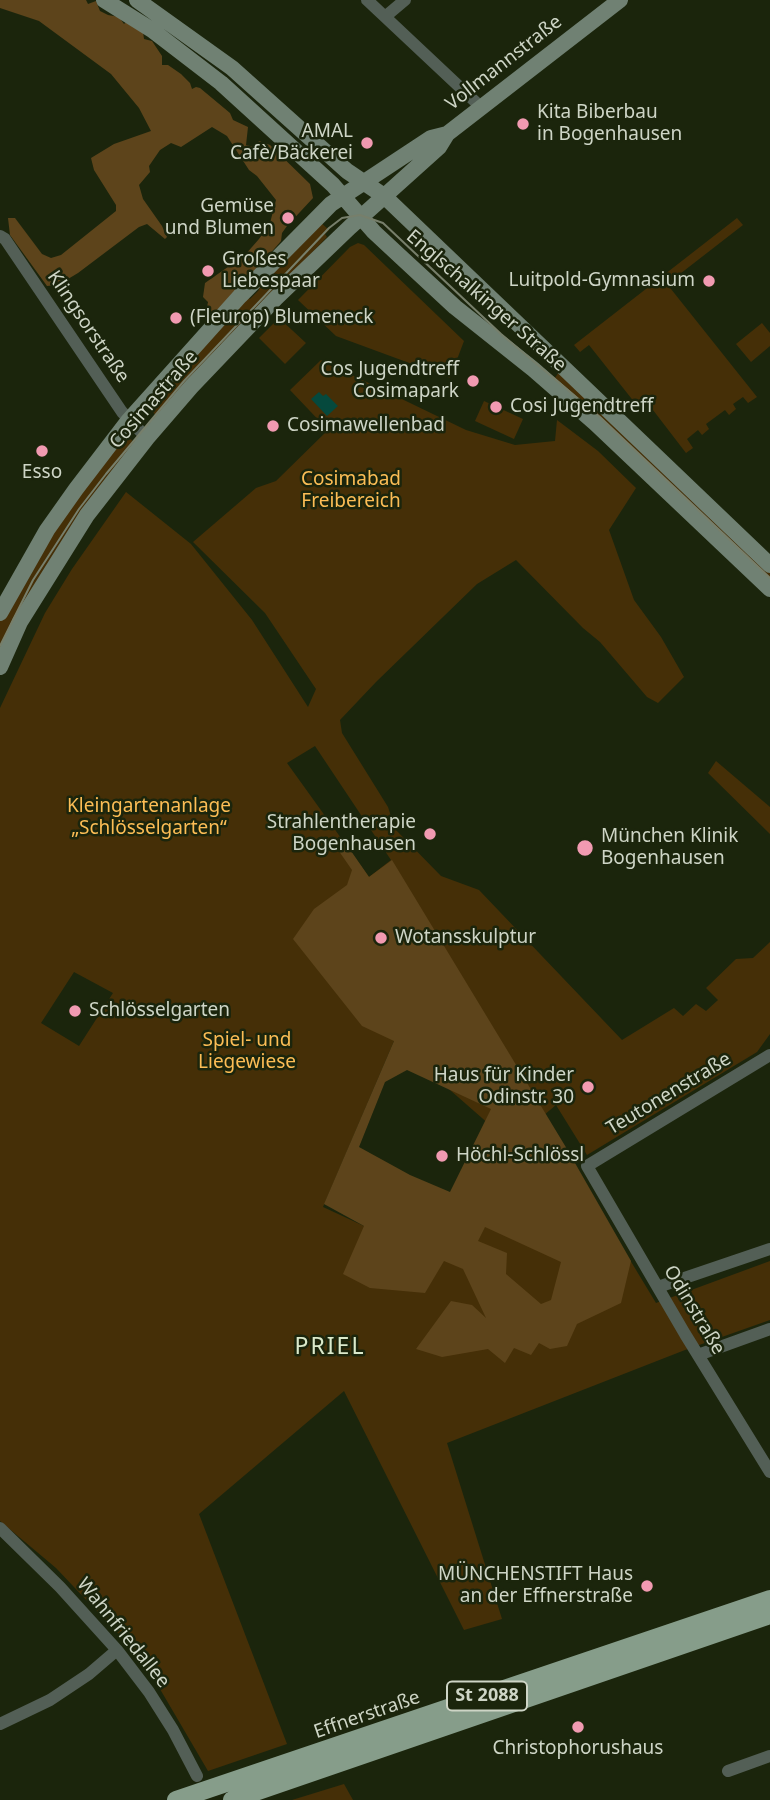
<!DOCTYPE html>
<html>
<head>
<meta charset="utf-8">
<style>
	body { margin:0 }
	canvas { display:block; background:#1b250c }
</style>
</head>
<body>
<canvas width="770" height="1800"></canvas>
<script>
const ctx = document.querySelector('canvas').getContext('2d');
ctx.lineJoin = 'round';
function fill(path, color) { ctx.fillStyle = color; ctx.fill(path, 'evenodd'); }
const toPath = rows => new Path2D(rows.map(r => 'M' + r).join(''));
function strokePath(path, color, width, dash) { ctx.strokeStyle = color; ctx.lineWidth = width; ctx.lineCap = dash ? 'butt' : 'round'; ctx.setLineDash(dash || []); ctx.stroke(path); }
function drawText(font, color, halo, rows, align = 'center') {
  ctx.font = font + ' "Noto Sans",sans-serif'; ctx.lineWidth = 5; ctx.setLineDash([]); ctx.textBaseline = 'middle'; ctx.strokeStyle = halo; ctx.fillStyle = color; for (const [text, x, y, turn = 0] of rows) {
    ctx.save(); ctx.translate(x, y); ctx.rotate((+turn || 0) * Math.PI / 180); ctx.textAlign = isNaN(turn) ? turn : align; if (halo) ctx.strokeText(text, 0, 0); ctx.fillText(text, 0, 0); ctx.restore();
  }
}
fill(toPath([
	[737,218,743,225,667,284,757,397,748,403,743,397,733,404,736,409,729,415,725,410,706,424,709,429,702,435,698,430,687,439,693,448,686,453,643,397,635,403,589,345,580,352,574,345],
	[319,221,329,230,325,234,327,237,254,313,159,418,147,407,248,297,250,299,259,290,257,287],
	[358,243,364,245,464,341,450,378,336,336,298,300,350,247],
	[279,318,306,343,285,364,259,338],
	[762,323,770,333,770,346,751,362,736,344],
	[521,336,546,354,770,569,770,583,605,427,552,382,559,372,519,337],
	[321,360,466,430,515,445,555,441,557,420,598,451,636,488,609,530,634,600,661,637,684,677,658,703,647,697,600,642,583,628,516,560,477,584,376,682,340,720,342,733,388,807,395,829,441,876,479,890,622,1040,674,1008,683,1016,696,1004,706,1011,718,1000,706,988,736,959,753,958,770,942,770,1034,757,1052,587,1155,556,1105,519,1136,490,1125,394,1041,323,1207,364,1226,446,1205,552,1131,656,1303,770,1261,770,1320,685,1350,447,1443,502,1619,464,1630,344,1391,199,1514,287,1744,208,1771,143,1660,56,1568,0,1521,0,708,45,613,72,569,126,492,191,544,252,620,308,707,316,689,265,613,193,542,256,488,276,481,328,430,290,390],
	[315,746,391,860,369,877,287,763],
	[74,972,113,993,79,1046,41,1023],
	[484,401,523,419,514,439,475,421],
	[125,434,135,443,0,654,0,619,62,514],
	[716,761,770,807,770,834,708,773],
	[344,1784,353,1800,292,1800]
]), '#452f07');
fill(toPath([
	[0,0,86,0,88,4,96,1,100,11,108,15,119,17,124,24,127,21,143,32,144,39,152,41,162,56,162,65,168,65,181,74,190,83,192,89,196,87,200,88,230,113,233,120,248,127,246,145,254,147,259,141,270,145,310,184,313,198,287,226,282,233,281,241,212,321,205,318,208,302,203,297,205,283,245,255,259,239,270,223,276,200,257,176,249,170,227,136,212,127,181,147,171,143,160,150,149,166,150,172,139,185,143,199,162,226,167,237,165,239,147,224,139,227,78,273,58,285,47,286,10,235,8,218,15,218,42,254,51,258,61,255,116,211,116,205,94,170,91,158,114,144,151,131,139,108,111,74,39,21,0,8],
	[342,838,369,877,392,860,567,1149,631,1261,621,1303,577,1324,567,1346,550,1349,539,1343,531,1355,514,1348,505,1363,488,1349,442,1357,416,1349,451,1301,472,1305,486,1318,463,1269,444,1261,425,1293,370,1288,343,1274,364,1226,324,1204,394,1041,362,1026,293,939,314,909,347,885,352,870,334,844],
	[407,1070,491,1109,450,1192,410,1175,359,1147,385,1082],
	[485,1227,561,1262,551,1300,541,1304,506,1274,507,1253,478,1241]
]), '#5d441b');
fill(toPath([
	[319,392,323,396,326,394,338,406,327,416,311,399]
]), '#05493d');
strokePath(toPath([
	[367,0,482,108],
	[386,16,405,0],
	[0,236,5,239,122,412,147,438],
	[770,1055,587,1166,685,1334,770,1472],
	[658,1287,770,1249],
	[698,1355,770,1329],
	[0,1528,60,1587,117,1650,149,1692,173,1730,197,1776],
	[0,1724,50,1700,89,1674,117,1650],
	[728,1771,770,1756]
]), '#535f56', 12);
strokePath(toPath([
	[104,0,152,30,221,83,333,185,374,232,403,259,455,307,533,369,595,423,770,589],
	[137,0,232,68,347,171,384,196,770,565],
	[0,613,47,530,76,489,128,421,240,296,331,204,431,138,447,134],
	[0,667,20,622,87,515,147,438,191,387,276,298,350,227,439,147,447,134,620,0]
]), '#708173', 16);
strokePath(toPath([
	[176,1800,770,1599],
	[232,1800,770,1615]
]), '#869d8a', 18);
strokePath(toPath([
	[0,646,33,580,79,509,106,474,184,381,329,228,342,218,360,215,383,223,501,334,600,417,770,578]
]), '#777f6b', 2);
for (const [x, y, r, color] of [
	[523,124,7,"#f19ab1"],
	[367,143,7,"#f19ab1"],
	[288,218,7,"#f19ab1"],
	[208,271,7,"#f19ab1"],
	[709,281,7,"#f19ab1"],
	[176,318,7,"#f19ab1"],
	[473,381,7,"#f19ab1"],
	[496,407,7,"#f19ab1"],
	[273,426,7,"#f19ab1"],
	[42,451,7,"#f19ab1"],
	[430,834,7,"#f19ab1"],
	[585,848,9,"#f19ab1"],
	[381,938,7,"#f19ab1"],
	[75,1011,7,"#f19ab1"],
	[588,1087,7,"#f19ab1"],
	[442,1156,7,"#f19ab1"],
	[647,1586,7,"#f19ab1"],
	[578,1727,7,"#f19ab1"]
]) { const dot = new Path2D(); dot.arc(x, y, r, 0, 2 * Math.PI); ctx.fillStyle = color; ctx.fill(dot); strokePath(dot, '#1b250c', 2.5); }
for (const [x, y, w] of [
	[487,1696,80]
]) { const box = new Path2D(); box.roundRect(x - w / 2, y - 14.5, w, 29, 5); ctx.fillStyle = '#1b250c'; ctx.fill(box); strokePath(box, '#ced5c6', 2); }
drawText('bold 18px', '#ced5c6', null, [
	["St 2088",487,1696]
]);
drawText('19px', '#ced5c6', '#1b250c', [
	["Vollmannstraße",504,63,-38],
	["Englschalkinger Straße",486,301,41],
	["Klingsorstraße",88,327,56],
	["Cosimastraße",154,400,-49],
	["Teutonenstraße",669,1094,-31],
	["Odinstraße",694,1310,59],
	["Wahnfriedallee",123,1633,51],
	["Effnerstraße",367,1715,-19]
]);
drawText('19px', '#ced5c6', '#1b250c', [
	["Kita Biberbau",537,113],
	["in Bogenhausen",537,135],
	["AMAL",353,132,"right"],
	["Cafè/Bäckerei",353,154,"right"],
	["Gemüse",274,207,"right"],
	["und Blumen",274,229,"right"],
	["Großes",222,260],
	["Liebespaar",222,282],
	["Luitpold-Gymnasium",695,281,"right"],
	["(Fleurop) Blumeneck",190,318],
	["Cos Jugendtreff",459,370,"right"],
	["Cosimapark",459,392,"right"],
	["Cosi Jugendtreff",510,407],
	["Cosimawellenbad",287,426],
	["Esso",42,473,"center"],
	["Strahlentherapie",416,823,"right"],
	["Bogenhausen",416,845,"right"],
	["München Klinik",601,837],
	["Bogenhausen",601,859],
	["Wotansskulptur",395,938],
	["Schlösselgarten",89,1011],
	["Haus für Kinder",574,1076,"right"],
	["Odinstr. 30",574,1098,"right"],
	["Höchl-Schlössl",456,1156],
	["MÜNCHENSTIFT Haus",633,1575,"right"],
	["an der Effnerstraße",633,1597,"right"],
	["Christophorushaus",578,1749,"center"]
], 'left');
drawText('19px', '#fcbd55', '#1b250c', [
	["Cosimabad",351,480],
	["Freibereich",351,502],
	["Kleingartenanlage",149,807],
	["„Schlösselgarten“",149,829],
	["Spiel- und",247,1041],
	["Liegewiese",247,1063]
]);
ctx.letterSpacing = '2px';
drawText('23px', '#dbe9ca', '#1b250c', [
	["PRIEL",330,1347]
]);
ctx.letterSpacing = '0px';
</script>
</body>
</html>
